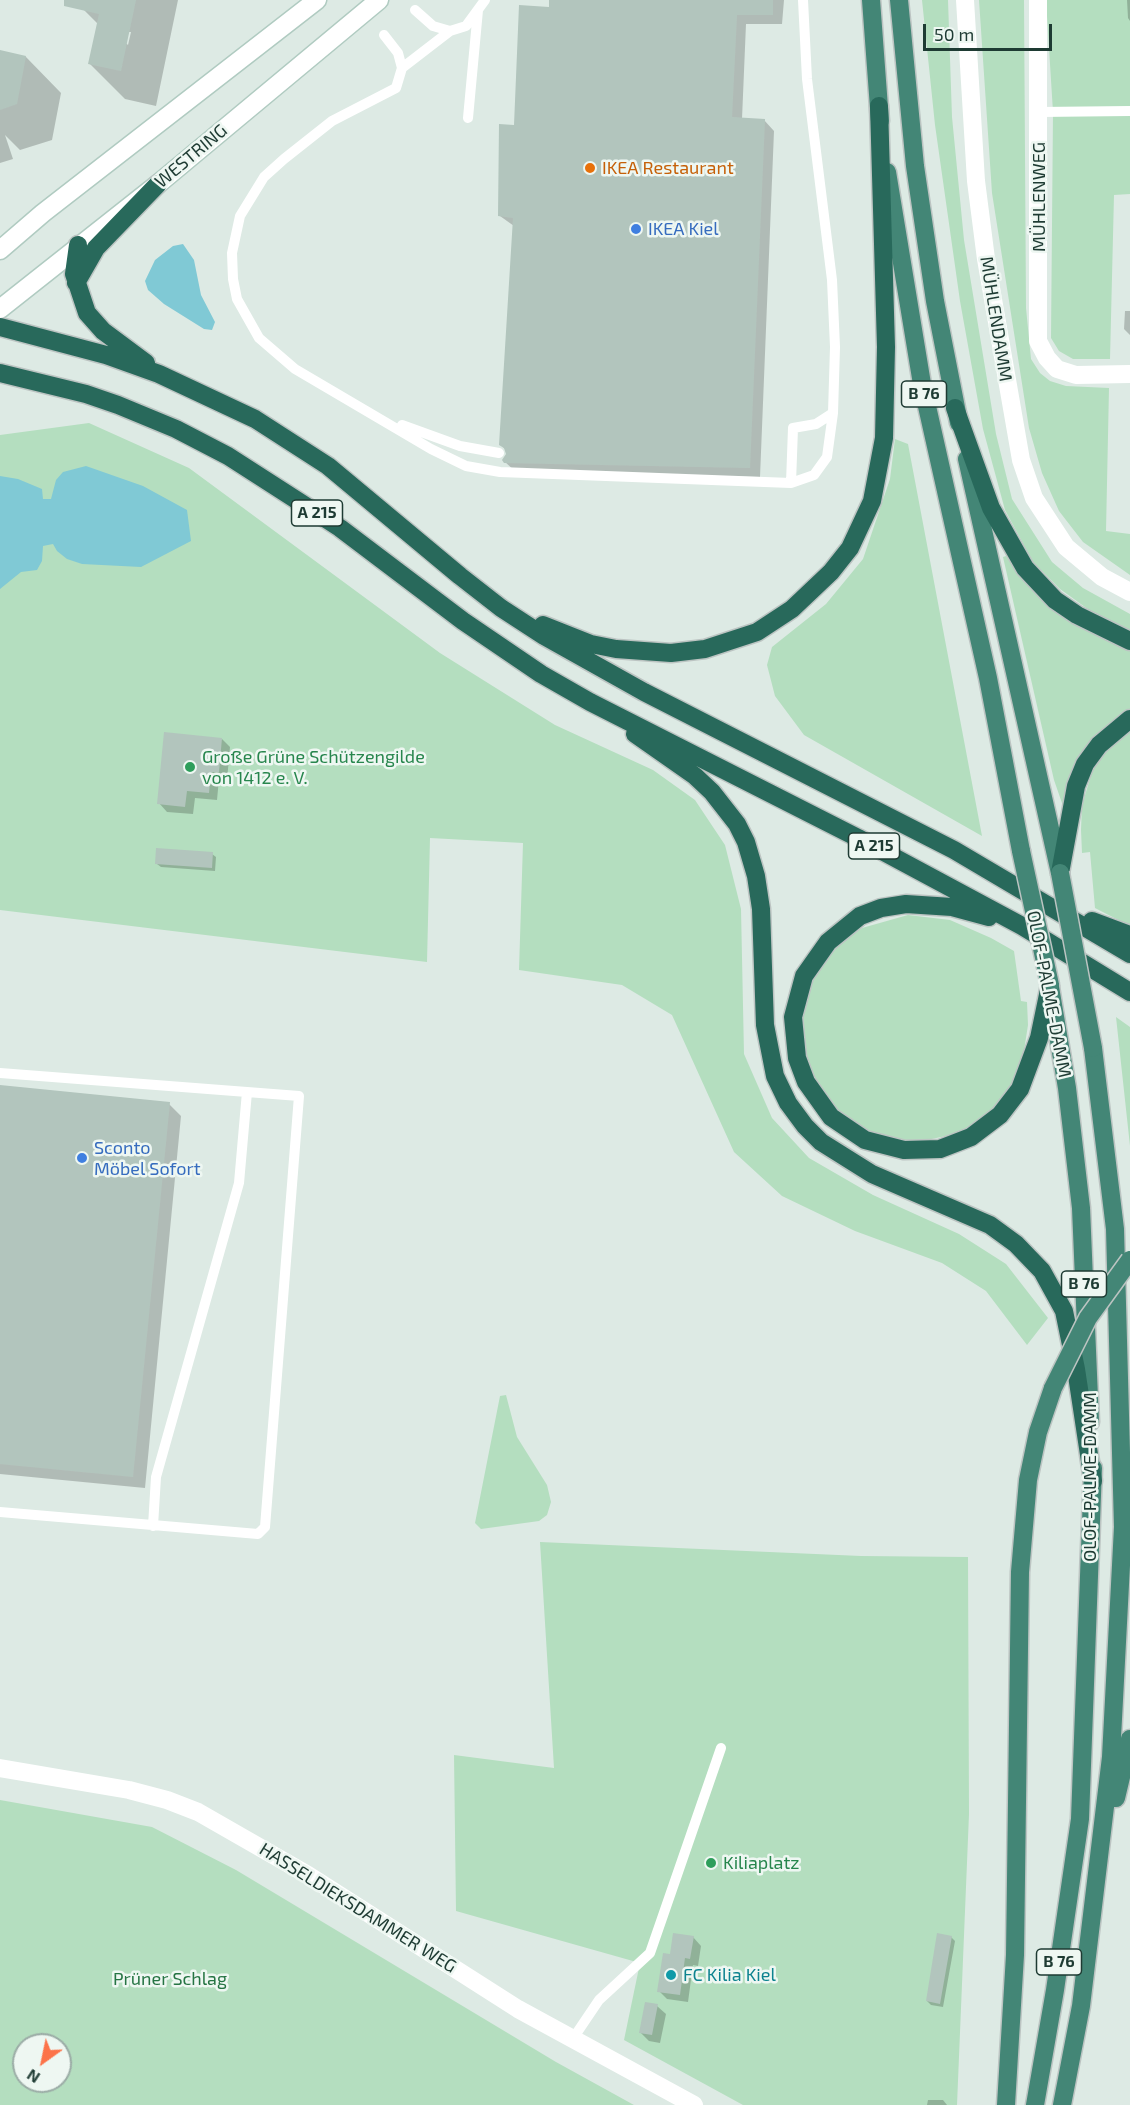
<!DOCTYPE html>
<html>
<head>
<meta charset="utf-8">
<style>
	body { margin:0 }
	#map { position:relative; width:1130px; height:2105px; overflow:hidden; background:#ddeae4; font-family:"Exo 2",sans-serif }
	canvas { display:block }
	.north { position:absolute; left:12px; top:2033px; width:60px; height:60px; box-sizing:border-box; background:#eef7f2; border:2px solid #9baca6; border-radius:50%; rotate:213deg; font-size:16px; font-weight:700; line-height:24px; text-align:center; color:#1e3b33 }
	.north::after { content:''; display:block; margin:auto; width:21px; height:27px; background:#fc7349; clip-path:polygon(50% 0,100% 100%,50% 72%,0 100%) }
	.scale { position:absolute; left:923px; top:24px; width:129px; height:27px; box-sizing:border-box; border:3px solid #1e3b33; border-top:0; padding-left:8px; font-size:18px; line-height:21px; white-space:nowrap; color:#1e3b33; -webkit-text-stroke:4px #eef7f2; paint-order:stroke }
</style>
</head>
<body>
<div id="map">
<canvas width="1130" height="2105"></canvas>
<div class="north">N</div>
<div class="scale">50 m</div>
</div>
<script>
const ctx = document.querySelector('canvas').getContext('2d');
ctx.lineJoin = 'round';
function fill(path, color) { ctx.fillStyle = color; ctx.fill(path, 'evenodd'); }
const toPath = rows => new Path2D(rows.map(r => 'M' + r).join(''));
function strokePath(path, color, width, dash) { ctx.strokeStyle = color; ctx.lineWidth = width; ctx.lineCap = dash ? 'butt' : 'round'; ctx.setLineDash(dash || []); ctx.stroke(path); }
function drawText(font, color, halo, rows, align = 'center') {
  ctx.font = font + ' "Exo 2",sans-serif'; ctx.lineWidth = 5; ctx.setLineDash([]); ctx.textBaseline = 'middle'; ctx.strokeStyle = halo; ctx.fillStyle = color; for (const [text, x, y, turn = 0] of rows) {
    ctx.save(); ctx.translate(x, y); ctx.rotate((+turn || 0) * Math.PI / 180); ctx.textAlign = isNaN(turn) ? turn : align; if (halo) ctx.strokeText(text, 0, 0); ctx.fillText(text, 0, 0); ctx.restore();
  }
}
fill(toPath([
	[922,0,948,0,952,117,964,240,996,434,1012,499,1052,562,1083,588,1130,614,1130,630,1096,615,1060,589,1033,562,1005,510,983,429,960,301,935,125],
	[979,0,1024,0,1026,308,1031,359,1040,373,1050,381,1066,386,1109,388,1106,531,1130,534,1130,575,1083,542,1059,511,1042,473,1029,428,992,193],
	[1046,0,1130,0,1130,194,1114,195,1110,359,1073,359,1059,351,1051,338,1053,112],
	[89,423,189,468,440,653,555,725,653,770,695,800,725,845,741,909,744,1054,772,1118,809,1158,873,1195,959,1234,1006,1264,1048,1318,1027,1345,986,1291,942,1263,855,1231,782,1196,734,1152,672,1015,622,985,519,970,523,843,430,838,427,962,0,910,0,435],
	[895,439,908,444,982,836,804,735,775,696,767,665,772,647,826,604,863,559,890,479],
	[1006,556,1028,585,1045,602,1100,637,1130,649,1130,713,1063,806,1054,780,1003,557],
	[1130,731,1130,926,1095,908,1090,852,1082,853,1081,830,1082,805,1093,769,1107,750],
	[908,915,950,920,991,938,1014,951,1021,1001,1027,1002,1028,1025,1021,1070,1000,1105,965,1132,922,1141,896,1141,874,1135,855,1125,837,1109,820,1090,808,1067,801,1023,804,1000,813,977,841,942,862,928],
	[1116,1017,1130,1027,1130,1146],
	[506,1395,517,1437,547,1485,551,1502,547,1515,539,1521,481,1529,475,1523,500,1396],
	[540,1542,861,1556,968,1557,969,1814,957,2105,743,2105,624,2040,640,1963,456,1911,454,1755,554,1768],
	[0,1800,152,1827,236,1870,556,2062,634,2105,0,2105],
	[24,2045,60,2045,60,2081,24,2081]
]), '#b4debf');
fill(toPath([
	[183,244,194,260,201,295,215,322,212,330,204,329,164,304,148,290,145,281,155,260,173,246],
	[86,466,143,486,187,510,191,541,141,567,82,564,67,559,57,551,53,544,43,546,42,561,37,570,21,572,0,589,0,476,18,479,42,489,43,499,51,499,56,480,63,472]
]), '#80c9d5');
fill(toPath([
	[86,0,178,0,156,106,125,99,90,64,98,24,84,10],
	[127,32,131,32,128,45,125,42],
	[551,0,784,0,782,24,746,24,742,119,764,120,774,131,760,477,516,472,505,462,508,452,501,445,514,226,500,216,516,127],
	[1127,0,1130,0,1130,21,1128,18],
	[0,52,26,57,61,93,52,140,20,150,5,135,13,159,0,163],
	[1125,311,1130,311,1130,335,1124,329],
	[222,739,230,747,227,780,219,779,217,800,195,798,193,814,167,812,159,803],
	[212,854,216,857,215,871,161,867,157,864],
	[0,1087,169,1104,181,1116,145,1488,0,1474],
	[693,1937,701,1946,698,1966,693,1965,688,2002,667,1999,659,1991,671,1956],
	[951,1937,955,1941,943,2007,931,2005,927,2001],
	[657,2006,666,2014,660,2043,649,2041,640,2032],
	[928,2100,943,2100,947,2105,927,2105]
]), '#0003');
fill(toPath([
	[64,0,136,0,121,71,88,64,99,14,64,6],
	[549,0,773,0,773,15,737,15,732,117,765,119,750,468,504,463,502,460,506,454,504,448,499,445,513,218,498,216,499,124,514,125,519,5,549,7],
	[0,50,26,56,17,104,0,110],
	[164,732,222,738,219,772,211,772,209,793,187,791,185,807,157,804],
	[156,848,213,852,212,868,155,864],
	[0,1085,170,1102,133,1477,0,1464],
	[673,1933,694,1936,690,1959,685,1958,680,1995,657,1992,663,1953,670,1954],
	[937,1933,952,1936,940,2004,926,2001],
	[645,2002,658,2004,652,2035,639,2033]
]), '#b2c5bd');
const secondary = toPath([
	[0,250,43,213,317,0],
	[0,309,158,184,379,0]
]);
const trunk = toPath([
	[871,0,880,121],
	[899,0,915,166,935,301,959,423],
	[887,172,922,384,988,678,1021,851],
	[967,459,1060,873],
	[1050,987,1067,1088,1081,1208,1090,1422],
	[1116,1798,1130,1739],
	[1006,2105,1015,1955,1020,1572,1028,1480,1038,1432,1053,1388],
	[1035,2105,1055,1990,1080,1819,1093,1468],
	[1062,2105,1081,2006,1111,1757,1123,1527,1115,1229,1093,1048]
]);
const motorway = toPath([
	[78,245,74,274,87,313,103,331,146,363],
	[76,283,96,248,158,184],
	[0,327,106,355,159,374,255,419,328,466,460,576,501,608,544,636,644,692,954,850,1130,954],
	[0,373,86,394,118,405,176,429,228,456,340,528,463,621,541,674,590,702,858,838,1022,926,1130,992],
	[955,408,991,508,1025,568,1055,600,1077,615,1130,641],
	[543,625,591,644,616,649,671,653,705,649,757,632,792,609,831,572,850,548,872,501,884,438,886,347,879,106],
	[635,734,695,776,712,792,737,824,746,842,756,876,761,909,765,1025,775,1076,788,1103,805,1126,821,1142,872,1174,990,1225,1016,1244,1042,1271,1064,1311,1076,1369,1093,1481],
	[1060,873,1076,786,1085,764,1099,745,1130,719],
	[989,917,952,907,906,904,881,908,860,916,828,942,804,976,793,1017,797,1058,806,1082,831,1117,865,1140,904,1150,940,1149,971,1137,1000,1115,1020,1089,1039,1038,1050,985],
	[1092,921,1130,935]
]);
strokePath(secondary, '#b0cbc1', 21);
strokePath(trunk, '#bcc4c2', 21);
strokePath(motorway, '#bcc4c2', 21);
strokePath(toPath([
	[415,10,433,26,450,31,466,26,485,0],
	[384,35,398,53,402,68,396,88,332,121,284,159,264,177,240,216,232,253,233,279,237,299,259,338,295,369,431,449,466,466,500,472,791,483,814,475,827,457,833,413,835,347,832,280,807,79,803,0],
	[402,68,450,31],
	[1039,112,1130,111],
	[468,118,478,10],
	[402,425,460,446,499,453],
	[791,483,793,428,816,424,833,413],
	[0,1073,247,1092,239,1183,156,1477,153,1526],
	[0,1512,258,1534,265,1527,299,1096,247,1092],
	[572,2040,599,2000,650,1953,721,1748]
]), '#fff', 10);
strokePath(toPath([
	[1038,0,1038,341,1047,358,1057,369,1076,375,1130,374]
]), '#fff', 18);
strokePath(toPath([
	[965,0,976,181,986,259,1021,460,1034,498,1066,547,1102,577,1130,592],
	[0,1768,129,1790,167,1800,198,1812,308,1875,518,2009,694,2105]
]), '#fff', 18);
strokePath(secondary, '#fff', 18);
strokePath(trunk, '#438676', 18);
strokePath(motorway, '#28695b', 18);
const trunkBridge = toPath([
	[1021,851,1050,985],
	[1060,873,1093,1048],
	[1053,1388,1088,1318,1130,1260]
]);
strokePath(trunkBridge, '#bcc4c2', 21, []);
strokePath(trunkBridge, '#438676', 18);
for (const [x, y, r, color] of [
	[590,168,6,"#e8710a"],
	[636,229,6,"#3f7fe0"],
	[190,767,6,"#2e9e5b"],
	[82,1158,6,"#3f7fe0"],
	[711,1863,6,"#2e9e5b"],
	[671,1975,6,"#0f9aa8"]
]) { const dot = new Path2D(); dot.arc(x, y, r, 0, 2 * Math.PI); ctx.fillStyle = color; ctx.fill(dot); strokePath(dot, '#eef7f2', 2); }
for (const [x, y, w] of [
	[924,394,45],
	[317,513,51],
	[874,846,51],
	[1084,1284,45],
	[1059,1962,45]
]) { const box = new Path2D(); box.roundRect(x - w / 2, y - 13, w, 26, 4.5); ctx.fillStyle = '#eef7f2'; ctx.fill(box); strokePath(box, '#1e3b33', 1.5); }
drawText('bold 16px', '#1e3b33', null, [
	["B 76",924,394],
	["A 215",317,513],
	["A 215",874,846],
	["B 76",1084,1284],
	["B 76",1059,1962]
]);
drawText('18px', '#1e3b33', '#eef7f2', [
	["WESTRING",191,156,-40],
	["MÜHLENWEG",1039,197,-90],
	["MÜHLENDAMM",996,319,81],
	["OLOF-PALME-DAMM",1049,994,79],
	["OLOF-PALME-DAMM",1090,1477,-90],
	["HASSELDIEKSDAMMER WEG",358,1908,32]
]);
drawText('18px', '#c56008', '#eef7f2', [
	["IKEA Restaurant",602,168]
], 'left');
drawText('18px', '#366cbe', '#eef7f2', [
	["IKEA Kiel",648,229],
	["Sconto",94,1148],
	["Möbel Sofort",94,1169]
], 'left');
drawText('18px', '#27864d', '#eef7f2', [
	["Große Grüne Schützengilde",202,757],
	["von 1412 e. V.",202,778],
	["Kiliaplatz",723,1863]
], 'left');
drawText('18px', '#0d838f', '#eef7f2', [
	["FC Kilia Kiel",683,1975]
], 'left');
drawText('18px', '#257443', '#eef7f2', [
	["Prüner Schlag",170,1979]
]);
</script>
</body>
</html>
